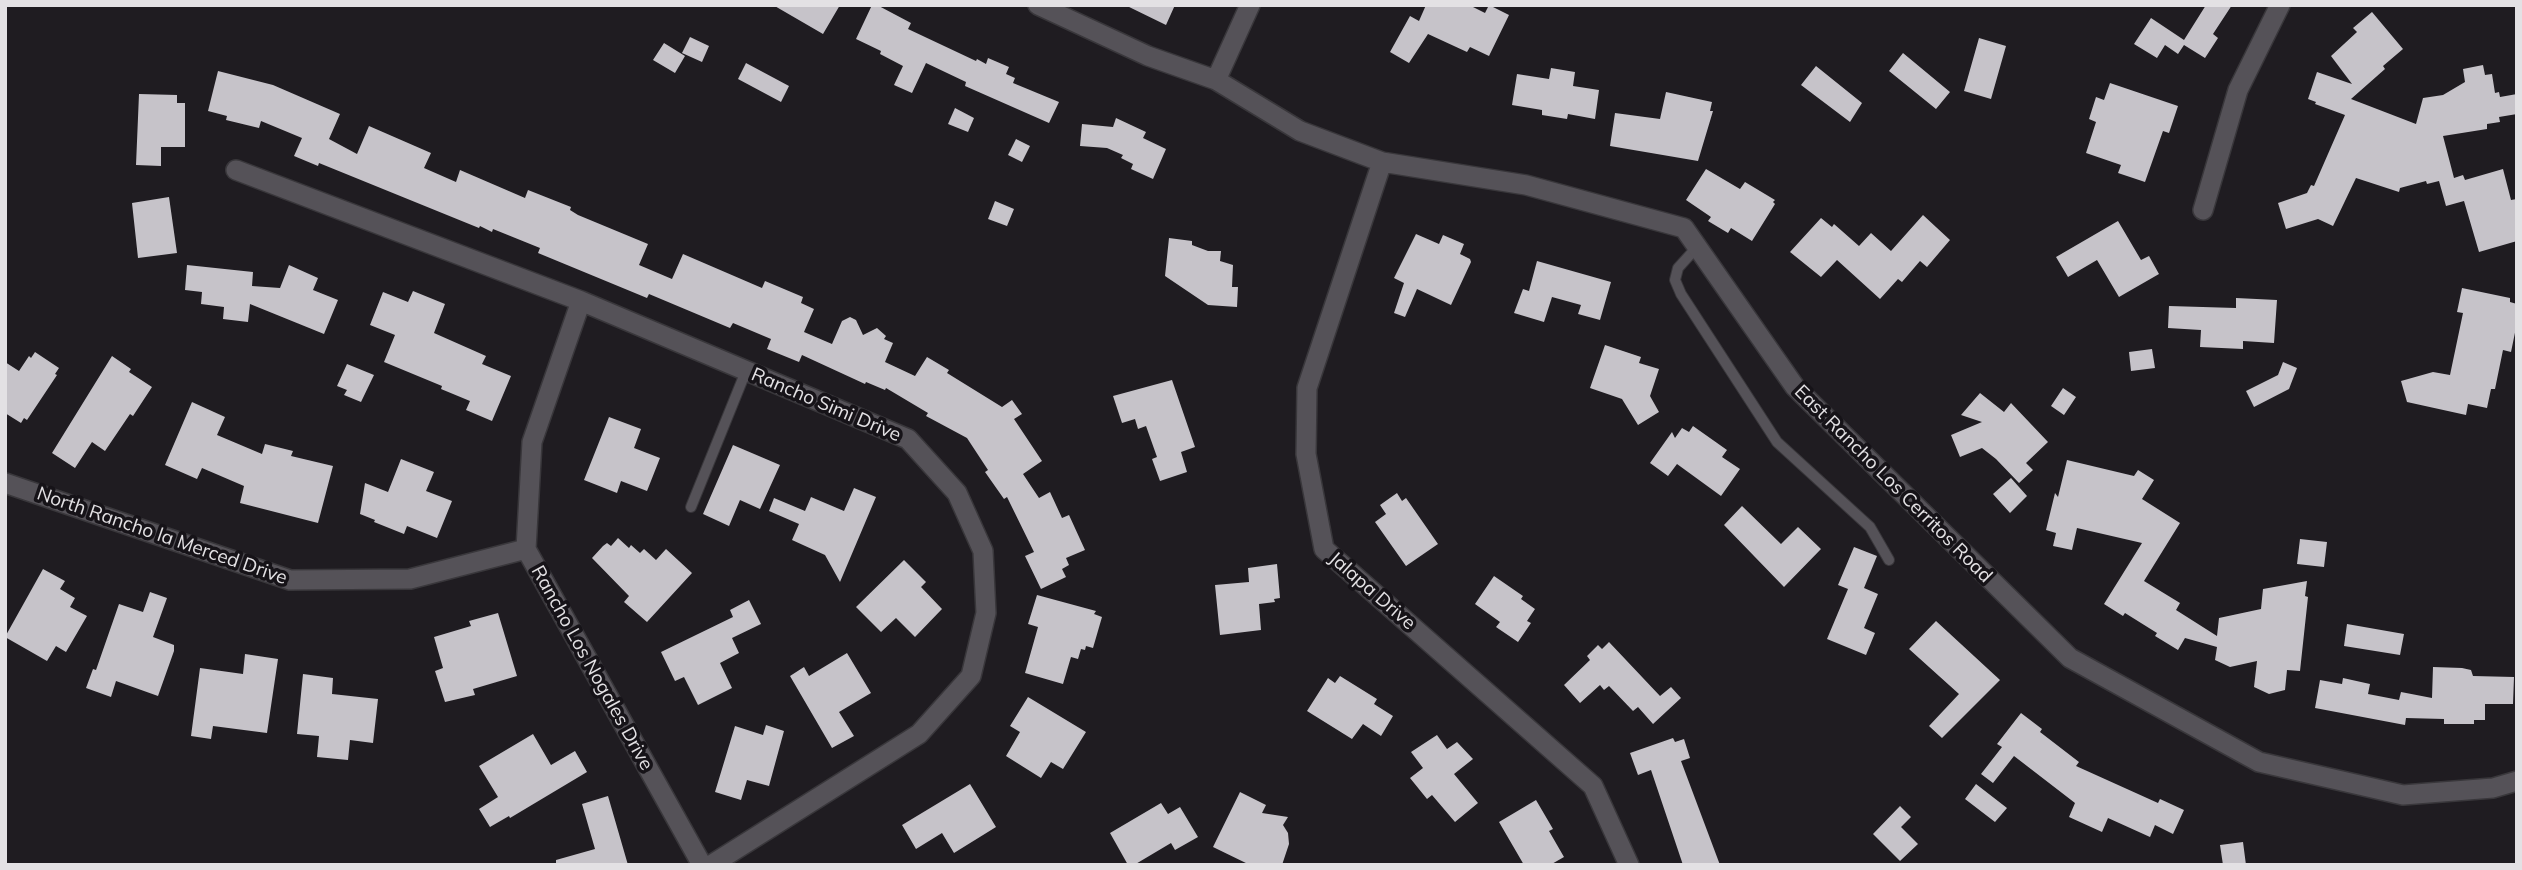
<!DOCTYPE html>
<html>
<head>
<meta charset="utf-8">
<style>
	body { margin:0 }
	#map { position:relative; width:2522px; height:870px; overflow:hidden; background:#1f1c21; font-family:Mulish,sans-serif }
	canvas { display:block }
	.frame { position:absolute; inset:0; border:7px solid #e3e1e4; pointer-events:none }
</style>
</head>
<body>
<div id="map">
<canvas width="2522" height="870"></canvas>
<div class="frame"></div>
</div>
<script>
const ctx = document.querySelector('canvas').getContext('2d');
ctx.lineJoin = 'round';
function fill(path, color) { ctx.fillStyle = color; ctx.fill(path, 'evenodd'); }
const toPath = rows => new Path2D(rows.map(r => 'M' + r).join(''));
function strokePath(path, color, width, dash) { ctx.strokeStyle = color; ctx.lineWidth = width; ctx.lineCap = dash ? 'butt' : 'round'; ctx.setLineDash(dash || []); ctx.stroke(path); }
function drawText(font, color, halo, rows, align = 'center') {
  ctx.font = font + ' Mulish,sans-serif'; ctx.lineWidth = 7; ctx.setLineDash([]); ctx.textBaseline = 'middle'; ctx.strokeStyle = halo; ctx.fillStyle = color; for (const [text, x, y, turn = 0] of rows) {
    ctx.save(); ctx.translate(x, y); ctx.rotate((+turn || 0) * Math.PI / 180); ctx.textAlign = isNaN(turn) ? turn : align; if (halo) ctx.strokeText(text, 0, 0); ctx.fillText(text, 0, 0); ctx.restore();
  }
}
fill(toPath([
	[773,5,840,5,823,34],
	[872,5,877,5,911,23,908,29,976,61,977,59,986,64,988,58,1009,67,1006,74,1015,78,1013,83,1059,102,1049,123,965,86,966,82,926,63,912,93,894,85,903,66,880,54,881,51,856,39],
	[1125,5,1175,5,1166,25],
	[1426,5,1469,5,1485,13,1489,5,1509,15,1489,56,1470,47,1467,52,1428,34,1409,63,1390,52,1410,16,1419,21],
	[2206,5,2232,5,2213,34,2218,38,2205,58,2184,45,2178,54,2165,45,2157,58,2134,44,2151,18,2184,40],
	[2372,12,2403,49,2383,66,2385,69,2351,99,2416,124,2423,98,2443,95,2465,82,2463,69,2483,65,2485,75,2492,74,2495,93,2499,92,2500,97,2517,94,2517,114,2499,117,2500,122,2487,124,2487,129,2443,136,2454,178,2463,175,2465,180,2503,169,2511,200,2517,199,2517,241,2479,252,2464,201,2446,206,2439,181,2427,184,2426,181,2400,188,2399,192,2356,178,2333,226,2318,219,2286,229,2278,203,2307,193,2311,185,2314,186,2345,115,2315,104,2316,102,2308,99,2317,72,2352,84,2331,56,2357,32,2353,28],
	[690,37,709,46,702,62,682,53],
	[1979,38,2006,46,1991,99,1964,91],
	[664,43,685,56,675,73,653,60],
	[1903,53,1950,92,1936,109,1889,71],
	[746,63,789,86,781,102,738,79],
	[1816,66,1862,103,1850,122,1801,85],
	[1551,68,1575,72,1573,86,1599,90,1595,119,1568,114,1567,119,1542,115,1542,110,1512,105,1517,74,1549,79],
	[218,71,273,85,340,114,329,139,357,154,369,126,431,153,424,168,456,182,460,170,525,198,528,190,571,207,570,210,578,215,648,244,639,265,672,279,683,254,762,288,765,281,803,297,801,303,814,309,804,332,832,344,842,321,850,317,856,320,863,335,877,328,886,336,884,339,893,343,885,362,915,376,927,357,949,370,947,373,1002,407,1012,400,1022,414,1014,419,1042,461,1023,474,1039,498,1050,492,1062,518,1069,515,1085,550,1066,558,1069,565,1062,569,1066,577,1041,589,1025,556,1034,552,1007,497,1004,499,985,472,988,470,967,438,926,416,928,413,886,388,885,390,866,382,865,384,802,355,799,362,767,349,771,339,733,323,730,328,649,294,647,298,538,253,540,248,493,229,492,232,480,226,479,228,319,163,318,166,294,156,302,138,261,121,259,128,226,120,227,116,208,111],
	[2110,83,2178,106,2169,133,2163,131,2145,182,2118,173,2121,165,2086,153,2096,122,2089,119,2096,97,2104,100],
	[1666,92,1712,102,1710,111,1713,111,1698,161,1610,146,1615,113,1660,119],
	[139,94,177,95,177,103,185,103,185,147,161,147,161,166,136,165],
	[955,108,974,118,968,132,948,124],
	[1116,118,1146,132,1143,138,1166,149,1153,179,1131,169,1133,164,1121,158,1123,155,1107,148,1080,146,1082,124,1113,127],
	[1016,139,1030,146,1022,162,1008,155],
	[1706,169,1740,189,1745,182,1775,200,1773,202,1775,204,1752,241,1731,228,1728,233,1708,221,1711,217,1686,200],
	[169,197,177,253,138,258,132,203],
	[995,201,1014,209,1007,226,988,219],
	[1923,215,1950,240,1927,267,1920,261,1902,282,1898,279,1880,299,1837,260,1821,277,1790,252,1821,218,1832,227,1834,224,1859,246,1871,233,1891,251],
	[2118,221,2141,260,2149,256,2159,274,2119,297,2097,260,2068,277,2056,257],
	[1416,234,1439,244,1443,235,1464,244,1460,254,1470,259,1471,262,1451,305,1417,289,1405,317,1394,313,1404,283,1394,278],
	[1169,238,1192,241,1192,245,1208,251,1221,251,1220,261,1233,265,1232,287,1238,287,1237,307,1208,305,1165,276],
	[1537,261,1611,282,1600,320,1578,314,1581,305,1552,297,1544,322,1514,313,1523,289,1529,291],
	[187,265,253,272,252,286,280,288,289,265,318,278,313,290,338,300,324,334,250,304,248,322,223,319,224,307,201,304,202,292,185,290],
	[2462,288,2510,298,2510,302,2517,304,2517,323,2511,352,2503,350,2495,389,2491,389,2487,408,2468,404,2466,415,2407,402,2401,381,2433,372,2450,375,2463,313,2457,312],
	[413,291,445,304,434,333,486,356,482,364,511,376,492,421,466,410,470,401,441,389,442,386,384,362,395,335,370,325,383,292,408,302],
	[2236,298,2277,300,2274,343,2243,341,2243,349,2200,347,2201,330,2168,328,2169,306,2236,308],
	[1605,345,1641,357,1639,363,1659,369,1650,396,1659,412,1638,425,1622,399,1590,388],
	[2152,349,2155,368,2131,371,2129,352],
	[35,352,59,368,55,374,57,375,27,420,24,418,21,423,5,413,5,362,19,371,29,356,31,358],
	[112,356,131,369,129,372,152,387,133,416,130,414,105,451,92,442,75,468,52,453],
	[2283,362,2297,368,2289,389,2254,407,2246,391,2278,375],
	[347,364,374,375,361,402,344,395,347,390,337,386],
	[1172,380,1195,447,1181,452,1187,472,1160,481,1152,459,1157,457,1146,426,1138,429,1135,419,1122,423,1113,396],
	[2063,388,2076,397,2064,415,2051,406],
	[1980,393,2004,412,2011,403,2048,442,2026,463,2033,470,2019,483,1996,459,1982,448,1960,457,1951,435,1982,422,1961,415],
	[192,402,225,417,217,435,262,454,265,444,293,451,291,456,333,466,318,523,240,503,244,486,202,468,197,479,165,465],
	[609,417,641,429,634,448,660,458,647,491,621,481,617,493,584,480],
	[1693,426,1727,450,1722,457,1740,469,1721,496,1677,464,1668,476,1650,463,1672,432,1675,438,1682,428,1689,432],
	[733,445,780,465,760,509,740,500,729,526,703,514],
	[401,459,434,472,426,491,452,501,437,538,407,526,404,534,374,522,375,520,360,514,365,483,388,492],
	[2067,460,2134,476,2138,470,2154,480,2142,499,2180,523,2144,581,2180,603,2176,610,2217,636,2219,618,2261,609,2263,589,2307,581,2305,596,2308,597,2300,671,2287,670,2285,690,2269,694,2254,687,2257,661,2230,667,2215,660,2217,647,2185,638,2178,650,2155,636,2157,633,2125,613,2123,616,2104,604,2142,543,2077,528,2072,550,2053,546,2056,533,2046,530,2055,493,2058,497],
	[2011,478,2027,496,2010,513,1993,494],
	[854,488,876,497,840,582,825,555,792,540,799,524,769,511,774,498,805,511,811,497,844,511],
	[1397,493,1402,501,1406,498,1438,544,1406,566,1375,522,1386,514,1380,505],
	[1742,506,1781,544,1798,527,1821,549,1784,587,1724,525],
	[618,538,629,548,631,545,640,553,644,549,656,560,666,549,692,573,647,622,624,602,629,596,592,558,603,546,607,543,611,546],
	[2300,539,2327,542,2324,567,2297,564],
	[1854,547,1877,556,1864,588,1878,594,1864,628,1875,633,1866,655,1827,639,1848,589,1838,585],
	[904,560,926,582,921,587,942,609,915,637,896,618,881,632,856,607],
	[1277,564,1280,598,1274,599,1275,602,1259,604,1261,630,1220,635,1215,585,1249,582,1248,568],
	[43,569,65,581,60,589,75,598,70,607,87,616,66,652,56,646,47,661,5,637],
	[1494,576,1523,596,1521,599,1535,609,1527,621,1531,623,1518,642,1496,627,1500,622,1475,604],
	[150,592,167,598,153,637,174,645,174,651,158,696,116,681,111,697,86,688,93,669,96,670,119,604,143,612],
	[1037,595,1096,611,1094,614,1102,617,1093,648,1086,646,1085,650,1081,649,1078,659,1071,657,1063,684,1025,673,1038,627,1028,624],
	[749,600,761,624,732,638,739,653,720,663,732,688,698,705,684,677,675,681,661,652,733,617,730,610],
	[498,613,517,676,473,689,475,695,445,702,435,671,443,668,434,637,471,626,469,621],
	[1936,621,2000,680,1942,738,1929,726,1959,694,1909,649],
	[2347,624,2404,634,2400,655,2344,646],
	[1609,642,1660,696,1671,687,1681,698,1653,724,1638,707,1633,711,1609,686,1604,690,1600,685,1580,703,1564,685,1590,660,1587,656,1598,645,1602,649],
	[847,653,871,693,839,712,854,736,832,748,790,676,804,667,809,676],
	[245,654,278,659,267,733,213,726,211,739,191,736,200,668,243,674],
	[2433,667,2462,668,2471,670,2473,676,2514,677,2513,704,2485,704,2485,720,2474,720,2474,724,2444,724,2444,719,2406,718,2405,725,2315,708,2320,680,2342,684,2343,678,2370,684,2368,694,2399,700,2401,692,2432,698],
	[303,674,333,678,332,694,378,699,373,743,350,740,348,760,317,757,319,736,297,734],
	[1340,676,1377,699,1374,704,1393,716,1381,736,1363,724,1352,739,1307,711,1328,678,1335,683],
	[1028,697,1086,732,1063,769,1051,762,1041,778,1006,756,1020,732,1010,726],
	[2021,713,2042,729,2040,732,2079,762,2076,766,2158,803,2160,799,2184,810,2173,834,2155,825,2150,837,2108,818,2102,832,2069,817,2075,803,2014,756,1993,783,1981,774,2002,747,1997,744],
	[766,725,784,731,769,786,747,780,741,800,715,792,735,726,763,735],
	[533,734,551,765,575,751,587,772,510,818,509,816,490,827,479,809,498,797,479,766],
	[1437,735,1447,749,1457,742,1473,759,1454,774,1478,803,1455,822,1432,795,1427,799,1410,778,1423,768,1411,752],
	[1673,738,1675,742,1684,739,1690,758,1681,761,1720,865,1683,865,1651,770,1638,775,1630,753],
	[970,784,996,827,954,853,942,833,916,849,902,825],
	[1976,784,2007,808,1995,822,1965,799],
	[1240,792,1266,805,1262,813,1288,817,1283,825,1288,833,1289,844,1282,865,1250,865,1213,847],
	[608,796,628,865,556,865,556,860,595,849,582,804],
	[1536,800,1553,829,1549,831,1564,857,1550,865,1524,865,1499,822],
	[1161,803,1168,814,1180,807,1198,837,1175,850,1171,843,1134,865,1128,865,1110,833],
	[1900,806,1911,817,1901,827,1918,844,1900,861,1873,834],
	[2243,842,2246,865,2223,865,2220,845]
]), '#c6c3c9');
const service = toPath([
	[1697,247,1678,268,1675,280,1681,294,1777,442,1870,527,1889,560],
	[691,507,746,371]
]);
const minor = toPath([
	[1038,5,1148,56,1216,80,1300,131,1382,162,1526,185,1684,228,1795,387,2070,658,2259,762,2403,795,2493,788,2517,781],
	[1216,80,1250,5],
	[1382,162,1307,388,1306,454,1324,549,1593,786,1629,865],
	[236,170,581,301,908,439,957,493,983,551,986,613,971,676,919,734,711,865],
	[2203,210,2238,90,2280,5],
	[581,301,532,442,526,549,702,865],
	[5,483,290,580,410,579,526,549]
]);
strokePath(service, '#39373b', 12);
strokePath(minor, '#39373b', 22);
strokePath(service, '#555258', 10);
strokePath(minor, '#555258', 19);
drawText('19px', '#e3e1e4', '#161318', [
	["Rancho Simi Drive",826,405,23],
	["East Rancho Los Cerritos Road",1893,484,45],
	["North Rancho la Merced Drive",162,536,19],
	["Jalapa Drive",1372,591,41],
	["Rancho Los Nogales Drive",592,668,61]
]);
</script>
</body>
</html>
